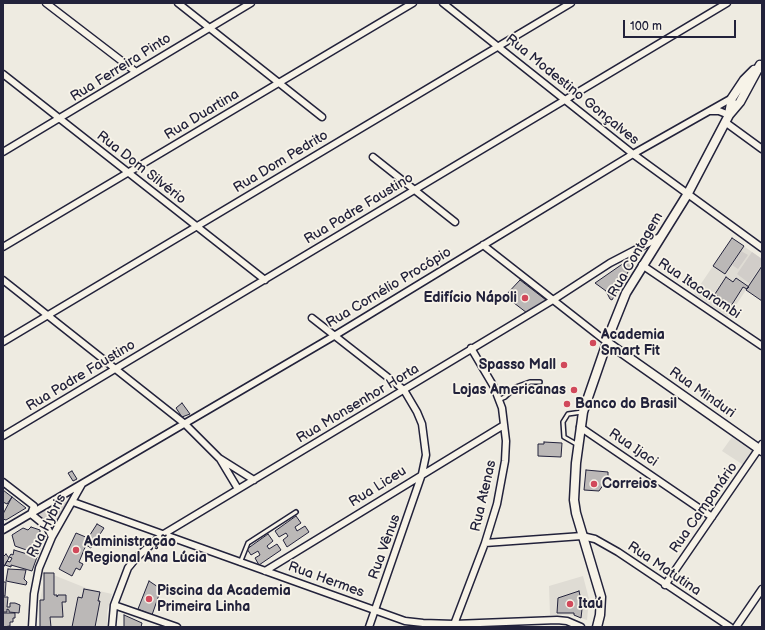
<!DOCTYPE html>
<html>
<head>
<meta charset="utf-8">
<style>
	body { margin:0 }
	#map { position:relative; width:765px; height:630px; overflow:hidden; background:#eeebe1; font-family:"Balsamiq Sans",sans-serif }
	canvas { display:block }
	.frame { position:absolute; inset:0; border:4px solid #22223b; pointer-events:none }
	.scale { position:absolute; left:623px; top:20px; width:113px; height:18px; box-sizing:border-box; border:2px solid #22223b; border-top:0; padding-left:5px; font-size:12px; line-height:14px; white-space:nowrap; color:#22223b; -webkit-text-stroke:3px #f7f3e8; paint-order:stroke }
</style>
</head>
<body>
<div id="map">
<canvas width="765" height="630"></canvas>
<div class="frame"></div>
<div class="scale">100 m</div>
</div>
<script>
const ctx = document.querySelector('canvas').getContext('2d');
ctx.lineJoin = 'round';
function fill(path, color) { ctx.fillStyle = color; ctx.fill(path, 'evenodd'); }
const toPath = rows => new Path2D(rows.map(r => 'M' + r).join(''));
function strokePath(path, color, width, dash) { ctx.strokeStyle = color; ctx.lineWidth = width; ctx.lineCap = dash ? 'butt' : 'round'; ctx.setLineDash(dash || []); ctx.stroke(path); }
function drawText(font, color, halo, rows, align = 'center') {
  ctx.font = font + ' "Balsamiq Sans",sans-serif'; ctx.lineWidth = 3.5; ctx.setLineDash([]); ctx.textBaseline = 'middle'; ctx.strokeStyle = halo; ctx.fillStyle = color; for (const [text, x, y, turn = 0] of rows) {
    ctx.save(); ctx.translate(x, y); ctx.rotate((+turn || 0) * Math.PI / 180); ctx.textAlign = isNaN(turn) ? turn : align; if (halo) ctx.strokeText(text, 0, 0); ctx.fillText(text, 0, 0); ctx.restore();
  }
}
fill(toPath([
	[732,238,762,259,762,301,746,290,728,317,694,294],
	[732,437,756,454,745,466,722,451],
	[46,572,86,588,112,594,107,612,107,627,40,627,40,600],
	[583,576,589,599,587,620,570,615,550,615,549,586]
]), '#dfdcd4');
fill(toPath([
	[741,251,748,255,738,269,732,265],
	[752,252,762,259,762,264,749,283,737,274],
	[64,499,66,500,67,503,52,526,39,514]
]), '#d1cdc9');
const building = toPath([
	[732,238,744,246,725,274,713,266,732,238],
	[634,256,636,258,612,300,610,299,606,291,595,283,634,256],
	[762,266,762,301,746,290,762,266],
	[726,277,733,282,736,278,749,287,747,289,743,287,731,306,715,294,726,277],
	[520,280,546,300,542,305,527,313,505,296,520,280],
	[182,403,190,414,182,417,176,408,182,403],
	[544,442,562,443,561,457,538,456,538,444,544,444,544,442],
	[586,470,608,472,608,478,599,491,584,490,586,470],
	[72,471,77,479,73,481,68,473,72,471],
	[3,490,12,497,7,504,3,502,3,490],
	[12,497,26,508,6,520,3,519,3,514,12,497],
	[296,516,301,523,295,527,297,531,305,526,309,532,287,547,283,540,288,536,286,533,279,537,275,531,296,516],
	[97,524,104,528,91,548,86,545,79,562,83,564,80,570,76,568,72,576,59,569,76,533,88,538,97,524],
	[31,527,40,530,40,536,44,537,38,554,15,546,12,535,23,528,28,530,31,527],
	[268,534,273,541,267,546,269,549,277,544,281,550,259,565,255,558,260,555,258,551,251,555,247,549,268,534],
	[14,550,37,557,32,571,11,565,11,567,5,565,7,561,10,562,12,558,9,557,11,554,13,555,14,550],
	[6,554,9,558,3,568,3,557,6,554],
	[8,569,26,570,24,579,27,582,26,585,6,581,8,569],
	[44,573,54,573,54,595,57,595,57,597,58,595,66,595,66,602,62,602,63,617,50,617,51,627,40,627,40,600,44,600,44,573],
	[149,581,161,589,152,615,138,609,149,581],
	[3,582,6,582,5,596,3,596,3,582],
	[84,589,100,592,98,601,100,601,95,627,72,627,78,597,82,598,84,589],
	[579,591,581,600,583,600,581,618,574,615,574,613,557,613,558,598,579,591],
	[3,597,8,597,7,607,10,607,10,603,15,603,20,605,19,613,9,612,9,610,7,609,7,612,3,612,3,597],
	[3,613,15,613,15,618,13,618,13,622,10,622,10,626,3,627,3,613],
	[124,615,142,623,141,627,124,627,124,615]
]);
fill(building, '#bbb8b7');
strokePath(building, '#22223b', 1);
const lane = toPath([
	[498,400,505,397,516,387,530,382,540,382],
	[578,445,564,437,563,422,568,414,582,412],
	[240,563,248,543,296,512]
]);
const street = toPath([
	[46,3,136,72],
	[178,3,322,117],
	[443,3,633,154,762,248],
	[3,74,265,280],
	[710,111,719,111,729,115],
	[725,122,762,149],
	[3,152,251,3],
	[373,157,455,222],
	[483,245,608,343],
	[3,247,413,3],
	[642,265,762,346],
	[3,280,185,424,219,458,254,480],
	[312,318,404,390,417,412,422,424,426,455,422,474,369,627],
	[3,342,571,3],
	[580,427,712,517],
	[3,436,727,3],
	[220,459,238,489],
	[3,482,34,506,31,514,47,527,52,537],
	[73,502,405,621,423,623,454,624,557,620,567,621,581,627],
	[3,530,334,336,633,154,732,98],
	[485,543,582,536,595,539,618,552,730,627],
	[265,571,504,425],
	[665,585,762,444],
	[114,605,177,627],
	[32,627,34,594,39,568,52,537,82,484],
	[112,627,114,605,128,568,137,557,162,535,553,300,610,263,660,237],
	[453,627,485,543,497,504,505,461,506,441,502,408,494,387,471,348],
	[736,627,762,589]
]);
const secondary = toPath([
	[729,114,732,98,744,80,754,70],
	[608,343,762,451],
	[597,627,600,615,601,597,576,513,574,500,576,463,583,412,612,328,626,293,687,195,729,115,740,102,760,65]
]);
strokePath(lane, '#22223b', 6);
strokePath(street, '#22223b', 9);
strokePath(secondary, '#22223b', 11);
strokePath(lane, '#f7f3e8', 3);
strokePath(street, '#f7f3e8', 6);
strokePath(secondary, '#f7f3e8', 8);
for (const [x, y, r, color] of [
	[525,298,4,"#d1495b"],
	[593,343,4,"#d1495b"],
	[564,365,4,"#d1495b"],
	[574,390,4,"#d1495b"],
	[567,404,4,"#d1495b"],
	[594,484,4,"#d1495b"],
	[76,550,4,"#d1495b"],
	[149,599,4,"#d1495b"],
	[570,604,4,"#d1495b"]
]) { const dot = new Path2D(); dot.arc(x, y, r, 0, 2 * Math.PI); ctx.fillStyle = color; ctx.fill(dot); strokePath(dot, '#f7f3e8', 1.5); }
drawText('14px', '#22223b', '#f7f3e8', [
	["Rua Ferreira Pinto",121,68,-32],
	["Rua Modestino Gonçalves",572,90,39],
	["Rua Duartina",202,115,-31],
	["Rua Dom Pedrito",281,162,-31],
	["Rua Dom Silvério",141,168,38],
	["Rua Padre Faustino",359,209,-31],
	["Rua Contagem",636,255,-60],
	["Rua Cornélio Procópio",389,288,-31],
	["Rua Itacarambi",699,289,34],
	["Rua Padre Faustino",81,376,-31],
	["Rua Minduri",702,393,35],
	["Rua Monsenhor Horta",358,404,-31],
	["Rua Ijaci",633,448,34],
	["Rua Liceu",378,487,-32],
	["Rua Atenas",484,496,-77],
	["Rua Campanário",704,508,-55],
	["Rua Hybris",47,526,-63],
	["Rua Vênus",385,547,-70],
	["Rua Matutina",664,569,34],
	["Rua Hermes",326,580,20]
]);
drawText('bold 14px', '#22223b', '#f7f3e8', [
	["Edifício Nápoli",517,298,"right"],
	["Academia",601,335],
	["Smart Fit",601,351],
	["Spasso Mall",556,365,"right"],
	["Lojas Americanas",566,390,"right"],
	["Banco do Brasil",575,404],
	["Correios",602,484],
	["Administração",84,542],
	["Regional Ana Lúcia",84,558],
	["Piscina da Academia",157,591],
	["Primeira Linha",157,607],
	["Itaú",578,604]
], 'left');
</script>
</body>
</html>
